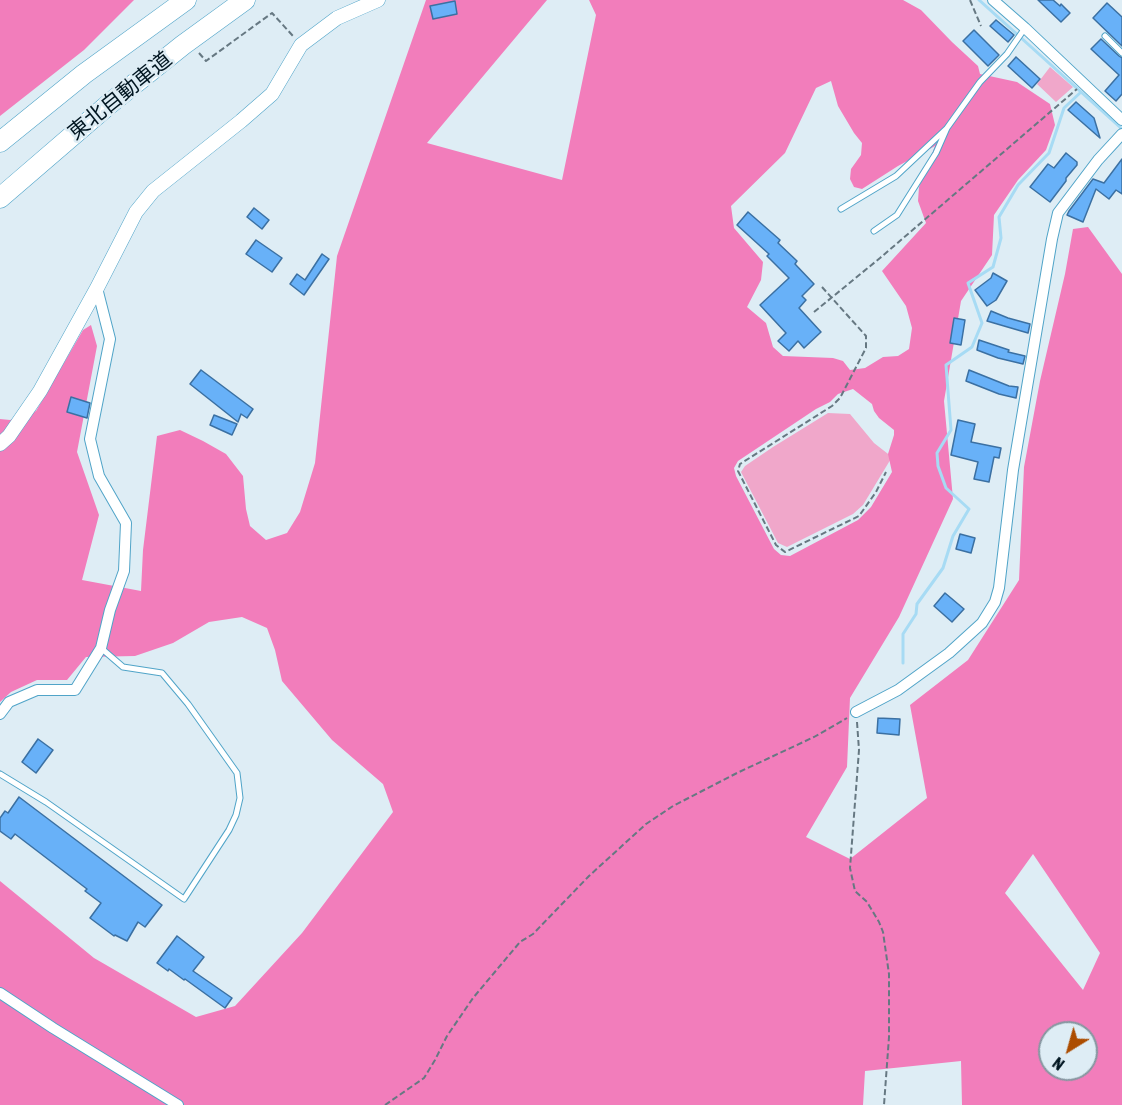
<!DOCTYPE html>
<html>
<head>
<meta charset="utf-8">
<style>
	body { margin:0 }
	#map { position:relative; width:1122px; height:1105px; overflow:hidden; background:#deedf5; font-family:"Asap Condensed",sans-serif }
	canvas { display:block }
	.north { position:absolute; left:1038px; top:1021px; width:60px; height:60px; box-sizing:border-box; background:#deedf5; border:2px solid #8597a0; border-radius:50%; rotate:217deg; font-size:16px; font-weight:700; line-height:24px; text-align:center; color:#001520 }
	.north::after { content:''; display:block; margin:auto; width:21px; height:27px; background:#ac4d00; clip-path:polygon(50% 0,100% 100%,50% 72%,0 100%) }
</style>
</head>
<body>
<div id="map">
<canvas width="1122" height="1105"></canvas>
<div class="north">N</div>
</div>
<script>
const ctx = document.querySelector('canvas').getContext('2d');
ctx.lineJoin = 'round';
function fill(path, color) { ctx.fillStyle = color; ctx.fill(path, 'evenodd'); }
const toPath = rows => new Path2D(rows.map(r => 'M' + r).join(''));
function strokePath(path, color, width, dash) { ctx.strokeStyle = color; ctx.lineWidth = width; ctx.lineCap = dash ? 'butt' : 'round'; ctx.setLineDash(dash || []); ctx.stroke(path); }
function drawText(font, color, halo, rows, align = 'center') {
  ctx.font = font + ' "Asap Condensed","Noto Sans JP",sans-serif'; ctx.lineWidth = 5; ctx.setLineDash([]); ctx.textBaseline = 'middle'; ctx.strokeStyle = halo; ctx.fillStyle = color; for (const [text, x, y, turn = 0] of rows) {
    ctx.save(); ctx.translate(x, y); ctx.rotate((+turn || 0) * Math.PI / 180); ctx.textAlign = isNaN(turn) ? turn : align; if (halo) ctx.strokeText(text, 0, 0); ctx.fillText(text, 0, 0); ctx.restore();
  }
}
fill(toPath([
	[1050,67,1073,87,1056,102,1037,84],
	[828,413,850,414,874,443,892,457,863,505,853,514,787,547,778,543,741,472,745,466,773,447]
]), '#f0a7ca');
fill(toPath([
	[0,0,134,0,84,50,0,116],
	[426,0,547,0,427,143,562,180,596,15,589,0,903,0,921,10,952,42,978,66,980,74,1017,82,1050,104,1055,125,1046,150,1018,180,994,215,992,255,961,301,944,401,953,499,899,617,850,698,847,767,806,837,850,859,927,798,910,705,968,660,1019,580,1024,467,1040,381,1065,274,1073,229,1088,227,1122,274,1122,1105,962,1105,961,1061,865,1071,863,1105,0,1105,0,881,94,958,196,1017,235,1006,302,933,393,812,383,784,332,740,282,681,275,650,267,628,242,617,209,622,173,643,135,656,86,657,67,680,37,680,11,692,0,702,0,419,10,420,36,411,83,330,91,325,97,346,77,452,99,515,82,580,141,591,143,550,157,436,180,430,203,441,226,454,243,476,246,509,250,526,266,540,287,533,300,512,315,463,337,256],
	[831,81,838,106,854,133,862,143,861,155,851,169,850,179,854,187,862,189,898,166,935,146,919,187,918,201,926,223,882,271,906,306,912,328,909,349,898,356,883,357,865,368,850,370,843,361,833,358,783,356,773,347,766,323,747,307,761,280,763,262,734,228,731,206,785,153,816,88],
	[853,389,872,404,874,411,879,418,894,430,894,435,888,454,892,472,871,507,858,520,790,556,781,555,774,549,736,476,734,468,738,461,816,409,830,402,838,394],
	[1033,854,1100,953,1083,990,1005,893],
	[1050,1033,1086,1033,1086,1069,1050,1069]
]), '#f27dbb');
strokePath(toPath([
	[979,0,1122,129],
	[903,663,903,634,916,614,917,604,943,568,953,536,969,509,946,488,938,466,937,453,951,430,946,365,972,347,982,323,968,283,993,267,1001,238,999,217,1018,185,1049,153,1064,108,1081,92]
]), '#a7dbf4', 3);
const building = toPath([
	[1038,0,1053,0,1060,6,1061,4,1070,13,1061,22,1038,0],
	[455,1,457,14,433,19,430,6,455,1],
	[1107,3,1122,17,1122,46,1093,18,1107,3],
	[996,20,1014,35,1008,42,990,26,996,20],
	[974,30,999,55,988,66,963,41,974,30],
	[1101,39,1119,56,1122,58,1122,94,1116,101,1105,91,1119,75,1091,49,1101,39],
	[1016,57,1040,79,1032,88,1008,66,1016,57],
	[1076,102,1094,118,1100,138,1068,110,1076,102],
	[1066,153,1077,162,1077,165,1066,178,1066,181,1050,202,1030,187,1048,164,1054,168,1066,153],
	[1122,159,1122,194,1116,190,1109,199,1096,189,1083,222,1067,215,1069,211,1093,179,1104,183,1122,159],
	[254,208,269,220,262,229,247,217,254,208],
	[748,212,780,240,778,243,797,261,795,264,814,284,802,296,806,300,799,308,821,332,804,348,798,341,789,351,778,341,786,333,760,305,789,278,767,256,769,254,737,225,748,212],
	[256,240,282,258,272,272,246,254,256,240],
	[322,254,329,259,304,295,290,284,297,274,305,280,322,254],
	[993,273,1007,281,996,300,987,306,975,290,991,278,993,273],
	[991,311,1008,318,1030,324,1028,333,987,321,991,311],
	[954,318,965,320,961,345,950,343,954,318],
	[979,340,1009,350,1008,352,1025,356,1023,364,998,358,977,350,979,340],
	[201,370,253,409,247,418,241,414,238,422,190,384,201,370],
	[969,370,1009,386,1018,387,1016,398,999,394,966,381,969,370],
	[71,397,90,403,87,418,67,412,71,397],
	[214,415,237,424,232,435,210,425,214,415],
	[958,420,975,424,971,442,1001,448,999,458,994,457,989,482,974,479,978,462,951,455,958,420],
	[960,534,975,538,971,553,956,549,960,534],
	[945,593,964,609,952,622,934,606,945,593],
	[878,718,900,719,899,735,877,733,878,718],
	[38,739,53,750,36,773,22,762,38,739],
	[19,797,162,905,145,927,138,922,127,941,115,935,114,936,90,918,101,903,85,891,87,889,15,834,11,839,0,831,0,818,5,811,8,813,19,797],
	[177,936,204,957,193,971,232,998,225,1008,185,979,184,980,169,969,168,971,157,963,177,936]
]);
fill(building, '#68b1f8');
strokePath(building, '#3b70a2', 1.5);
const service = toPath([
	[1105,36,1122,53],
	[841,209,896,176,946,129],
	[874,231,897,215,936,153,947,128,980,82,1007,54,1025,28],
	[0,774,46,802,184,899,229,830,236,815,240,798,237,773,188,704,162,673,123,667,101,648]
]);
const minor = toPath([
	[993,0,1025,28,1122,120],
	[856,712,898,690,949,653,982,623,995,602,999,588,1013,470,1052,239,1058,213,1098,160,1122,134],
	[0,714,9,702,37,690,75,690,101,648,110,610,124,571,126,523,99,476,90,439,110,339,97,288],
	[0,993,53,1028,178,1105]
]);
const tertiary = toPath([
	[0,444,9,436,40,391,97,288,136,212,153,191,241,121,272,94,301,45,337,18,378,0]
]);
const motorway = toPath([
	[0,142,84,74,186,0],
	[0,198,108,105,183,45,245,0]
]);
strokePath(service, '#50a4c8', 7);
strokePath(minor, '#50a4c8', 12);
strokePath(tertiary, '#50a4c8', 15);
strokePath(motorway, '#50a4c8', 21);
strokePath(toPath([
	[970,0,981,26],
	[199,53,206,61,272,13,293,36],
	[822,287,866,336,866,348,840,398,832,406,740,464,738,471,776,545,785,552,859,516,876,492,886,472],
	[814,312,880,258,1077,89],
	[857,722,859,750,850,868,855,891,867,902,879,922,883,932,889,974,889,1037,884,1105],
	[385,1105,424,1078,435,1060,447,1036,473,998,520,942,533,934,589,876,646,824,673,806,737,773,814,737,847,718]
]), '#667882', 2, [6, 3]);
strokePath(service, '#fff', 5);
strokePath(minor, '#fff', 10);
strokePath(tertiary, '#fff', 14);
strokePath(motorway, '#fff', 20);
drawText('21px', '#001520', '#deedf5', [
	["東北自動車道",120,96,-39]
]);
</script>
</body>
</html>
